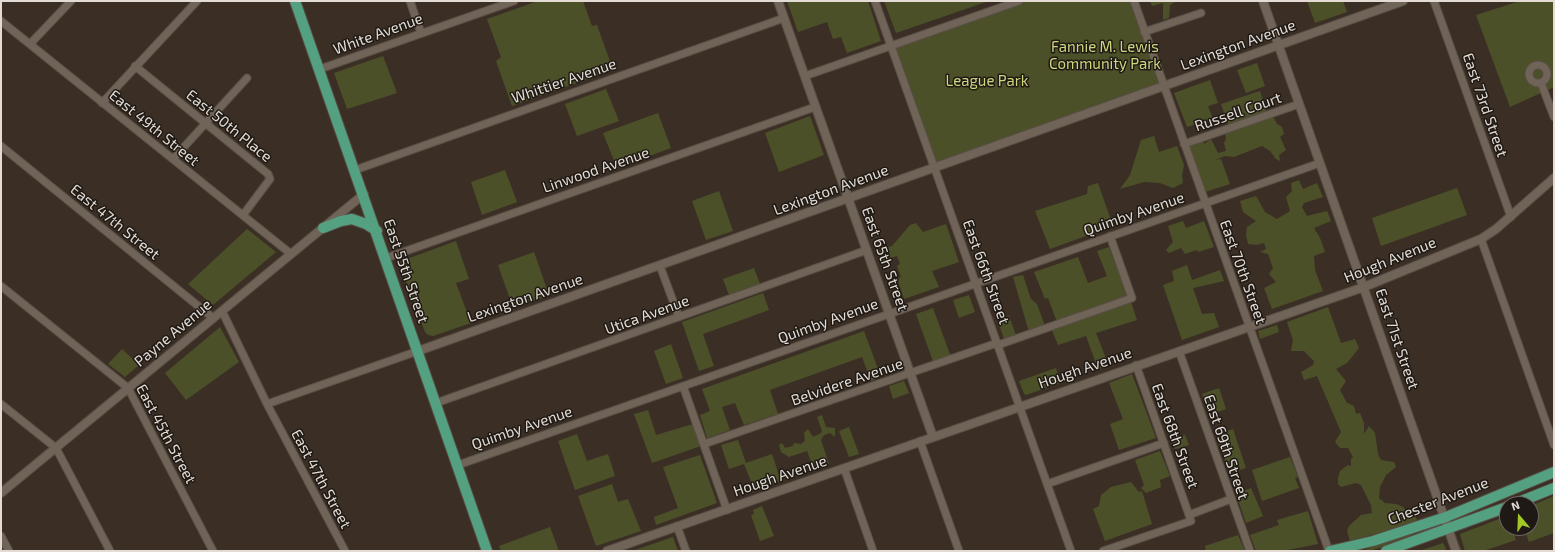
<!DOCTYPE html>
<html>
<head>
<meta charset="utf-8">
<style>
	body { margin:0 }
	#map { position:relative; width:1555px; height:552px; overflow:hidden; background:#3b2f25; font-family:"Exo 2",sans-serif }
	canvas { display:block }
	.frame { position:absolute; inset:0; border:2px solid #e3dbd4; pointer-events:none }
	.north { position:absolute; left:1499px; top:496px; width:40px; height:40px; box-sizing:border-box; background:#1e1914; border:1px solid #6d6761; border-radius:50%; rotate:341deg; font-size:11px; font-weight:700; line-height:16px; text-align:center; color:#e3dbd4 }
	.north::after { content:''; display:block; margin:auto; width:14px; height:18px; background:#a3c926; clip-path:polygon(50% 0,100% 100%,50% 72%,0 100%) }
</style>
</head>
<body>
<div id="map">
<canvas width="1555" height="552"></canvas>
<div class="frame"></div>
<div class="north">N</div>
</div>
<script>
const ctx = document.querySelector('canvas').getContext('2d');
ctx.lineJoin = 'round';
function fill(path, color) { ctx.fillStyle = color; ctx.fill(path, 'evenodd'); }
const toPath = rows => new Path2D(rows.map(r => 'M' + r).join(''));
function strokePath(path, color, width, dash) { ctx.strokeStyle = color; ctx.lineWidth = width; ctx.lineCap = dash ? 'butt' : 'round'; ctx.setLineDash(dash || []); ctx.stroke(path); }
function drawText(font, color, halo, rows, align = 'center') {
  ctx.font = font + ' "Exo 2",sans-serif'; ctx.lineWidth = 3; ctx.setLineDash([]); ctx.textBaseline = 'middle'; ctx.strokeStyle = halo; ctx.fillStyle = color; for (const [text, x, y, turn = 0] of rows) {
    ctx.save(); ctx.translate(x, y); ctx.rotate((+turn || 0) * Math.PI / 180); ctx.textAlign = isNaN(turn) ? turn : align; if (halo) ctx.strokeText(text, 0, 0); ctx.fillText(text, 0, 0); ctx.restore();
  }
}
fill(toPath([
	[538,1,583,1,592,26,597,25,613,70,512,106,496,61,501,57,487,19],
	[787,1,868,1,881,41,847,53,841,37,833,39,827,22,798,32],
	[884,1,985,1,986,2,896,33],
	[1018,1,1134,1,1164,86,935,168,891,46],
	[1150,1,1177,1,1170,5,1169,18,1163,20,1163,3,1152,6],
	[1307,1,1343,1,1347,12,1315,23],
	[1520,1,1553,1,1554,87,1510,107,1476,15],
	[383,56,397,93,347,109,334,73],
	[1257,63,1265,86,1246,93,1237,70],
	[1210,80,1218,103,1208,106,1213,119,1187,127,1174,93],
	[606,89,619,121,577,136,565,104],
	[1260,91,1267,114,1229,127,1221,104],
	[658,113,671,148,617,168,603,133],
	[810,116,824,155,779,172,765,133],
	[1273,116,1277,124,1282,127,1284,134,1280,137,1286,150,1279,155,1280,161,1276,159,1270,151,1262,146,1234,157,1225,156,1215,160,1221,159,1230,184,1205,192,1187,146,1203,140,1204,144,1211,139,1218,153,1226,151,1224,143,1226,139,1225,133],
	[1154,136,1159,152,1177,146,1184,165,1182,175,1183,183,1173,188,1160,183,1144,182,1120,189,1130,175,1141,140],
	[505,170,517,202,482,215,471,182],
	[1299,180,1303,189,1317,183,1323,197,1304,203,1302,207,1307,216,1327,211,1331,221,1314,228,1320,238,1325,252,1314,256,1315,270,1323,291,1272,309,1264,288,1276,282,1269,274,1273,268,1268,254,1260,252,1266,249,1264,243,1257,245,1248,244,1246,235,1247,227,1256,221,1243,212,1240,201,1256,196,1265,212,1277,219,1290,211,1286,197,1292,191,1291,183],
	[1098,183,1113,226,1050,249,1035,211,1087,194,1088,186],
	[1457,188,1467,215,1381,246,1372,218],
	[719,191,733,231,706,240,692,201],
	[1183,221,1186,228,1204,221,1214,247,1198,252,1197,250,1185,254,1181,248,1169,253,1166,250,1173,242,1168,226],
	[916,223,923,232,946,224,959,262,932,271,939,287,904,299,897,278,901,277,897,266,900,264,897,256,881,261,878,251,892,246,910,225],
	[247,229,276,252,213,305,188,284],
	[456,241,469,279,456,283,471,323,433,336,428,335,425,332,399,262],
	[1109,247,1128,297,1057,322,1048,298,1045,299,1034,272,1078,257,1088,283,1107,276,1097,251],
	[534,252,549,295,513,308,498,265],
	[1187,265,1192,280,1220,270,1224,281,1193,288,1202,314,1214,313,1219,327,1182,340,1163,285,1174,281,1172,271],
	[754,268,760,284,729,295,723,279],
	[1023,275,1031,299,1037,304,1045,326,1029,332,1013,277],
	[763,293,769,310,703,334,714,366,699,371,682,322],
	[969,295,975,312,959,318,953,300],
	[1131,302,1137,320,1096,333,1109,366,1098,369,1086,336,1058,345,1051,328],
	[1328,307,1341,343,1355,339,1359,348,1347,363,1336,369,1346,381,1340,390,1347,403,1354,406,1356,414,1360,413,1364,423,1364,434,1369,426,1375,433,1378,454,1381,460,1394,462,1396,467,1386,475,1380,487,1379,498,1385,503,1396,504,1403,507,1407,512,1413,511,1417,520,1414,523,1350,541,1347,531,1349,526,1361,515,1372,513,1371,505,1361,485,1356,483,1341,487,1338,484,1338,478,1340,471,1348,465,1351,466,1351,459,1353,457,1348,448,1340,448,1335,442,1341,432,1317,376,1304,380,1301,372,1313,365,1314,361,1304,351,1291,351,1293,340,1287,322],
	[933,308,951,357,934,364,916,314],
	[1009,316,1016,335,1004,339,997,319],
	[1277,325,1279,332,1260,339,1258,331],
	[220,327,239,362,186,400,165,373],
	[864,331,881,377,871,381,862,357,770,390,778,414,744,425,735,403,722,407,730,430,707,438,700,415,710,411,702,389],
	[671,344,683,378,666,384,654,351],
	[122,349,139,365,125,377,108,364],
	[1056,368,1060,383,1026,395,1024,394,1019,381],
	[1132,374,1156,438,1119,450,1110,424,1123,419,1109,383],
	[904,381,909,393,893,399,889,386],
	[1219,388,1226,409,1209,415,1202,394],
	[648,410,656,435,693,424,701,446,652,463,634,414],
	[822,415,826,427,835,428,835,437,830,433,824,435,821,440,829,464,814,470,807,451,789,457,781,452,779,445,782,443,785,448,793,446,794,443,801,444,805,441,804,433,808,429,813,437,821,433,822,431,817,417],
	[849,427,859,454,849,457,839,431],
	[1233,429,1246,468,1230,473,1216,435],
	[577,434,587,461,608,454,615,476,575,490,558,441],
	[1185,435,1189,445,1175,449,1171,440],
	[738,440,746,463,772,454,781,481,755,491,744,464,729,469,721,445],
	[1160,451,1170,476,1160,480,1161,487,1146,493,1141,488,1144,485,1135,460],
	[700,455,717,503,656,525,654,517,678,508,663,467],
	[1290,457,1298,477,1295,478,1299,488,1262,501,1252,470],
	[1131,482,1139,492,1142,491,1152,524,1105,541,1093,509,1099,506,1101,495,1111,487],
	[612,484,618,502,628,499,641,531,596,546,578,496],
	[1251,488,1263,516,1246,523,1236,494],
	[1554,496,1554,533,1529,542,1524,528,1531,528,1531,506],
	[762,506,774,536,760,541,751,515,754,514,753,510],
	[1308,511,1318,544,1283,551,1256,551,1250,535,1279,525,1277,520],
	[1507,516,1507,528,1512,528,1516,540,1483,551,1465,551,1460,534],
	[550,527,559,551,501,551,499,546],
	[1421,530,1399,542,1369,551,1363,551,1378,544],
	[1238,535,1245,551,1206,551,1205,546],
	[673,537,678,551,635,551,635,550],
	[1443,543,1447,551,1419,551]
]), '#4c5029');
const minor = toPath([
	[410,1,421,33],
	[875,1,1071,551],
	[1134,1,1329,551],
	[1434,1,1511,217],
	[1,21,291,254],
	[1144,32,1201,13],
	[30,44,71,1],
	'1529 74a9 9 0 1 1 18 0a9 9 0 1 1-18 0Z',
	[135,66,268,174,270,179,243,215],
	[320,69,514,1],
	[805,76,1019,1],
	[1541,83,1554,117],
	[102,103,197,1],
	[1184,144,1299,104],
	[1,146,213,318],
	[173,159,247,78],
	[355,170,784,18],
	[1481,239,1554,445],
	[386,258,815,107],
	[660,266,679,317],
	[1,286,128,388,213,551],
	[222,311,267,404,345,551],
	[998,345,1132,298,1110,236],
	[1179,351,1250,551],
	[1136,365,1189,515],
	[683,386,727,510],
	[436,403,867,250],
	[1,404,56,448,110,551],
	[267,404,418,351],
	[920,441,959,551],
	[704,444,997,343],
	[458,465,1320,163],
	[844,468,873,551],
	[1047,484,1164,443],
	[677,526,686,551],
	[1,536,9,551],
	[1103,551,1191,521,1189,515,1231,499]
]);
const tertiary = toPath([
	[778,1,933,437],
	[1263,1,1456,551],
	[418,351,1403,1],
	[1,493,364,194],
	[607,551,1364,287,1481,239,1496,229,1554,178]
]);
const primary = toPath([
	[295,1,487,551],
	[323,228,341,221,352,219,366,224,377,231],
	[1514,504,1554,488],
	[1330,551,1373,541,1446,517,1554,472],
	[1386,551,1507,507]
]);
strokePath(minor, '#584e45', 9);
strokePath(tertiary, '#584e45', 10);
strokePath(primary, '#584e45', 12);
strokePath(minor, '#706357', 7);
strokePath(tertiary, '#706357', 8);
strokePath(primary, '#54a182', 10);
drawText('15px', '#e3dbd4', '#1e1914', [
	["White Avenue",378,34,-20],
	["Lexington Avenue",1238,45,-20],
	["Whittier Avenue",564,81,-19],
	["East 73rd Street",1485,105,71],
	["Russell Court",1238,112,-19],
	["East 50th Place",229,126,39],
	["East 49th Street",154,128,39],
	["Linwood Avenue",596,170,-19],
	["Lexington Avenue",831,190,-20],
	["Quimby Avenue",1134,214,-19],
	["East 47th Street",115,222,39],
	["East 65th Street",885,259,70],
	["Hough Avenue",1390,260,-22],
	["East 55th Street",406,271,71],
	["East 66th Street",986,272,70],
	["East 70th Street",1243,272,70],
	["Lexington Avenue",525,298,-19],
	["Utica Avenue",647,315,-20],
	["Quimby Avenue",828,321,-20],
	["Payne Avenue",173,333,-40],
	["East 71st Street",1397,339,71],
	["Hough Avenue",1085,368,-19],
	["Belvidere Avenue",847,382,-19],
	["Quimby Avenue",522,428,-19],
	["East 45th Street",166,434,62],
	["East 68th Street",1175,436,70],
	["East 69th Street",1226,447,71],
	["Hough Avenue",780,476,-19],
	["East 47th Street",321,479,62],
	["Chester Avenue",1438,501,-21]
]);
drawText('15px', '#ced67e', '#1e1914', [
	["Fannie M. Lewis",1105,47],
	["Community Park",1105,64],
	["League Park",987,81]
]);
</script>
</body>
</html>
